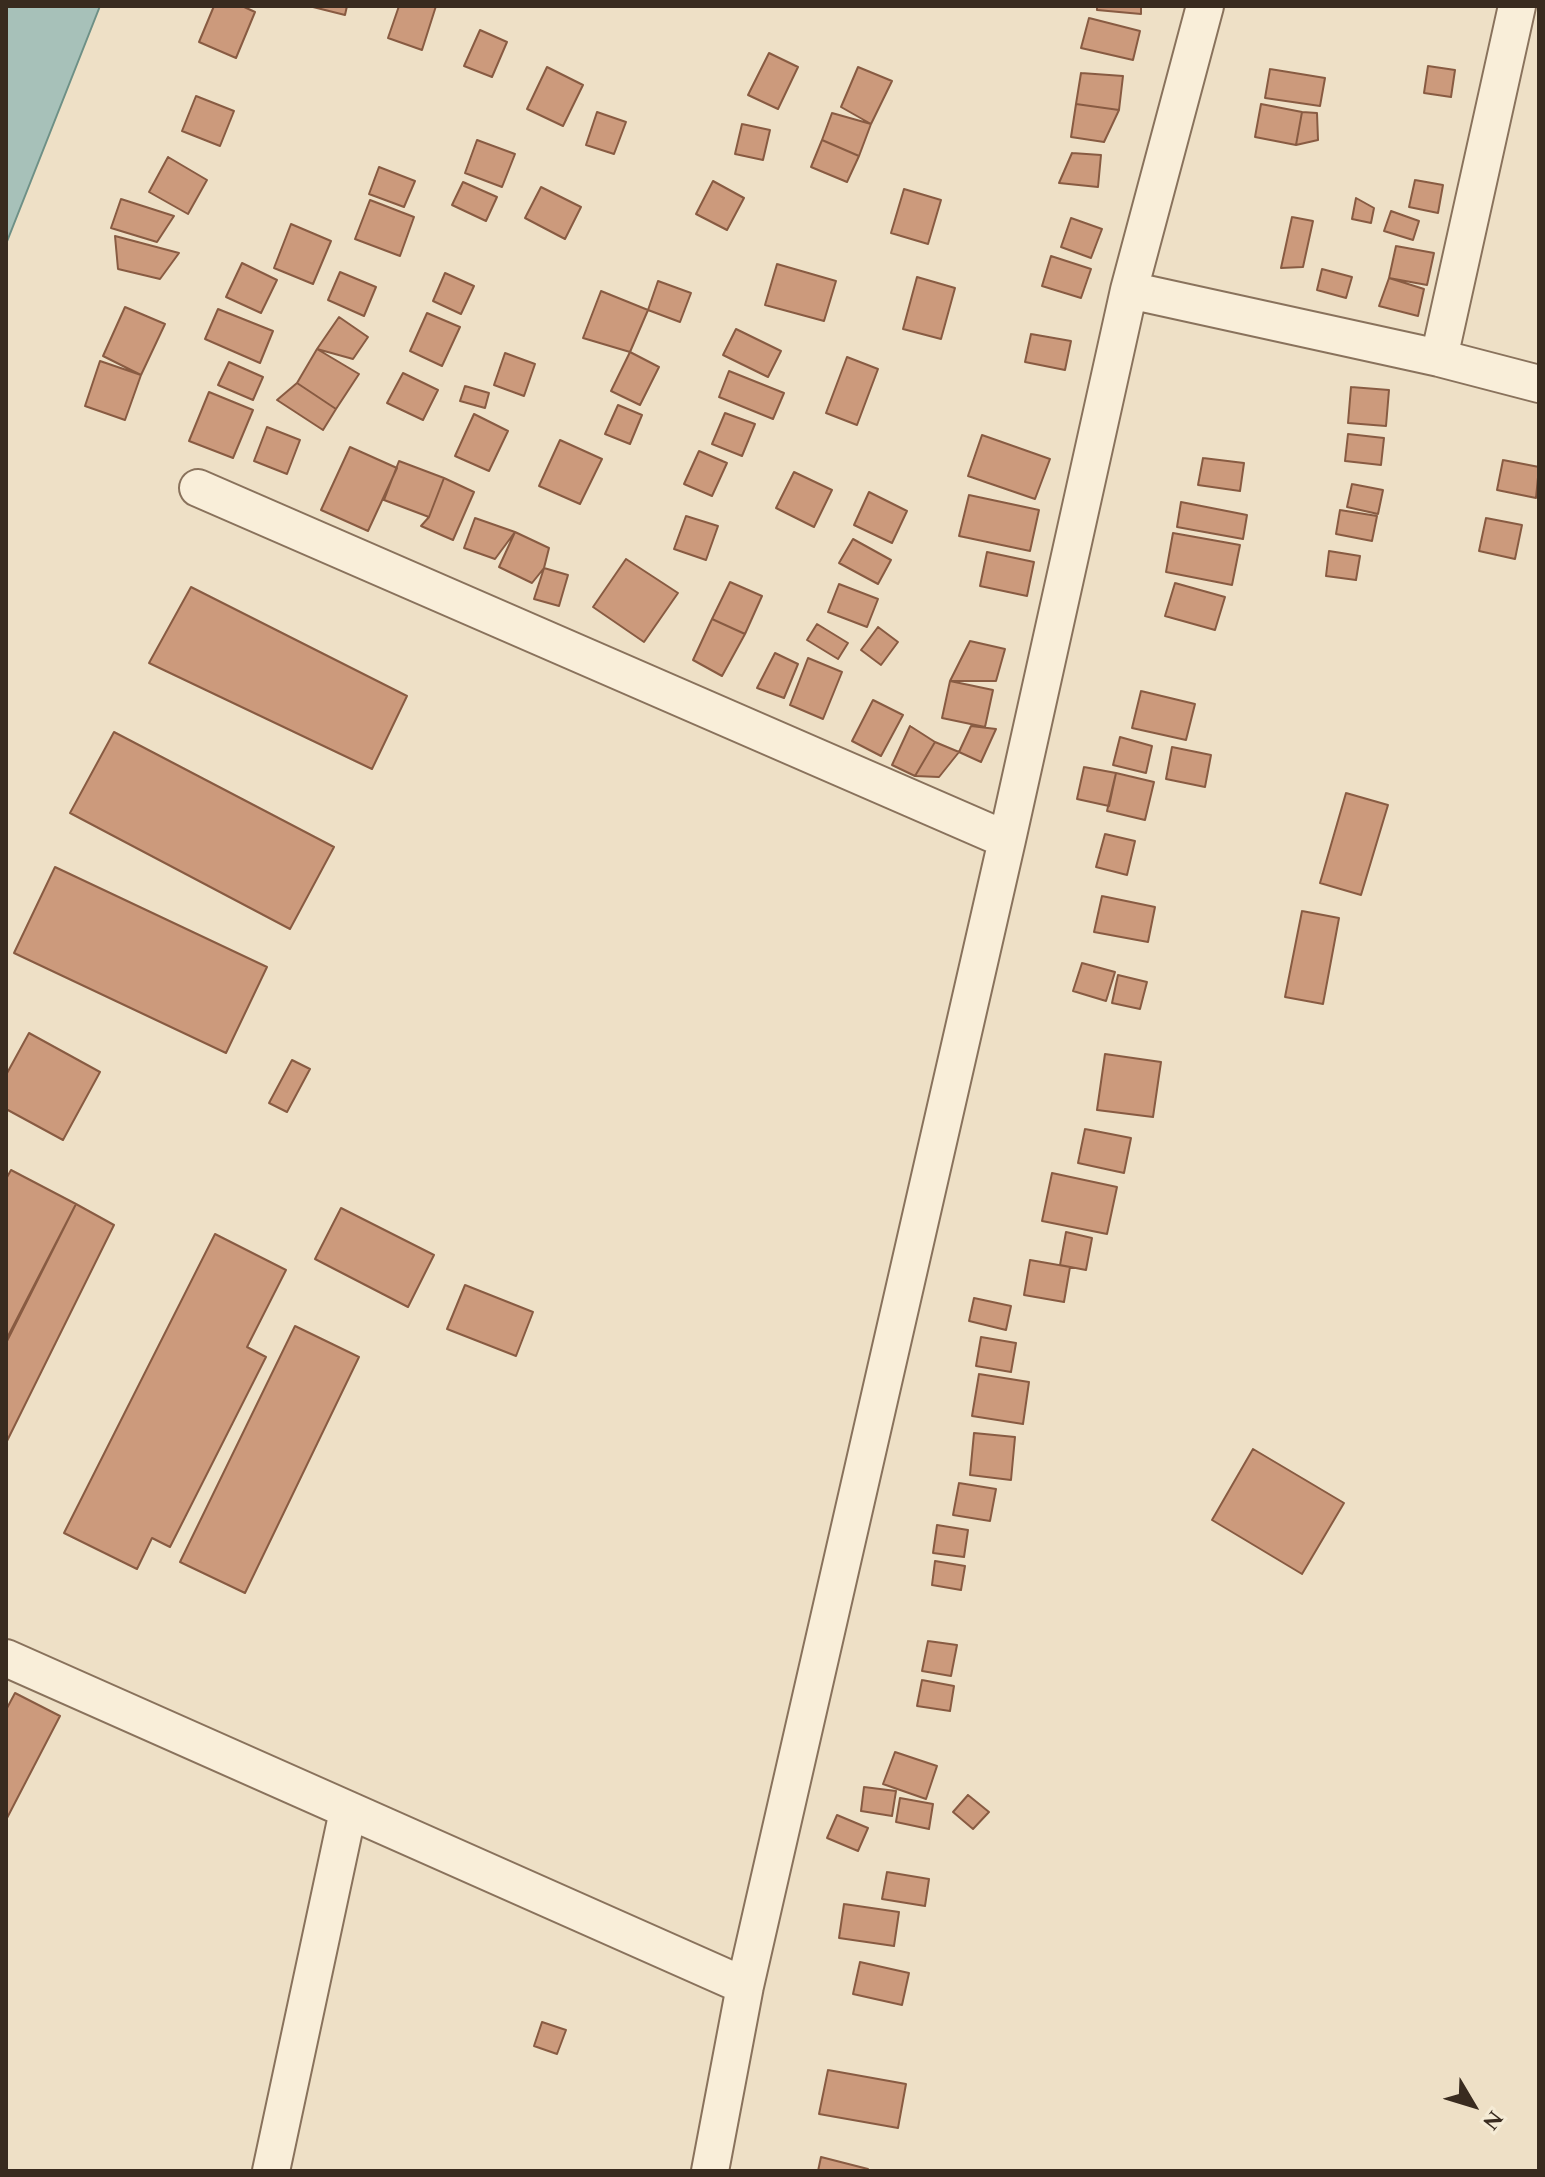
<!DOCTYPE html>
<html>
<head>
<meta charset="utf-8">
<style>
	body { margin:0 }
	#map { position:relative; width:1545px; height:2177px; overflow:hidden; background:#eee0c6; font-family:Spectral,serif }
	canvas { display:block }
	.frame { position:absolute; inset:0; border:8px solid #392b1f; pointer-events:none }
	.north { position:absolute; left:1433px; top:2065px; width:80px; height:80px; -webkit-text-stroke:6px #f5ebd5; paint-order:stroke; rotate:128deg; font-size:22px; font-weight:700; line-height:32px; text-align:center; color:#392b1f }
	.north::after { content:''; display:block; margin:auto; width:28px; height:36px; background:#392b1f; clip-path:polygon(50% 0,100% 100%,50% 72%,0 100%) }
</style>
</head>
<body>
<div id="map">
<canvas width="1545" height="2177"></canvas>
<div class="frame"></div>
<div class="north">N</div>
</div>
<script>
const ctx = document.querySelector('canvas').getContext('2d');
ctx.lineJoin = 'round';
function fill(path, color) { ctx.fillStyle = color; ctx.fill(path, 'evenodd'); }
const toPath = rows => new Path2D(rows.map(r => 'M' + r).join(''));
function strokePath(path, color, width, dash) { ctx.strokeStyle = color; ctx.lineWidth = width; ctx.lineCap = dash ? 'butt' : 'round'; ctx.setLineDash(dash || []); ctx.stroke(path); }
const water = toPath([
	[6,6,100,6,6,244,6,6]
]);
fill(water, '#a7c1b9');
strokePath(water, '#6e9086', 2);
const building = toPath([
	[214,6,242,6,255,12,236,58,199,42,214,6],
	[309,6,347,6,345,15,309,6],
	[399,6,436,6,422,50,388,38,399,6],
	[1097,6,1141,6,1141,14,1097,10,1097,6],
	[1089,18,1140,31,1133,60,1081,48,1089,18],
	[480,30,507,42,492,77,464,66,480,30],
	[769,53,798,67,778,109,748,95,769,53],
	[1428,66,1455,70,1451,97,1424,93,1428,66],
	[547,67,583,85,563,126,527,109,547,67],
	[858,67,892,81,871,124,841,107,858,67],
	[1270,69,1325,78,1320,106,1265,98,1270,69],
	[1081,73,1123,76,1119,110,1076,104,1081,73],
	[196,96,234,111,220,146,182,131,196,96],
	[1076,104,1119,110,1104,142,1071,137,1076,104],
	[1261,104,1302,112,1296,145,1255,137,1261,104],
	[597,112,626,122,614,154,586,145,597,112],
	[1302,112,1317,113,1318,140,1296,145,1302,112],
	[832,113,871,124,859,156,822,140,832,113],
	[742,124,770,130,763,160,735,154,742,124],
	[477,140,515,154,502,187,465,173,477,140],
	[822,140,859,156,847,182,811,167,822,140],
	[1072,153,1101,155,1098,187,1059,183,1072,153],
	[168,157,207,180,188,214,149,192,168,157],
	[379,167,415,181,404,207,369,194,379,167],
	[1415,180,1443,185,1438,213,1409,207,1415,180],
	[713,181,744,198,727,230,696,214,713,181],
	[463,182,497,197,486,221,452,205,463,182],
	[541,187,581,207,565,239,525,218,541,187],
	[904,189,941,200,928,244,891,233,904,189],
	[1356,198,1374,208,1371,223,1352,219,1356,198],
	[121,199,174,216,157,242,111,228,121,199],
	[370,200,414,217,400,256,355,239,370,200],
	[1391,211,1419,221,1413,240,1384,231,1391,211],
	[1292,217,1313,221,1303,267,1281,268,1292,217],
	[1071,218,1102,229,1091,258,1061,247,1071,218],
	[291,224,331,241,313,284,274,268,291,224],
	[115,236,179,253,160,279,118,269,115,236],
	[1396,246,1434,253,1427,285,1389,278,1396,246],
	[1051,256,1091,269,1081,298,1042,286,1051,256],
	[242,263,277,280,261,313,226,297,242,263],
	[777,264,836,281,824,321,765,305,777,264],
	[1322,269,1352,277,1346,298,1317,290,1322,269],
	[340,272,376,287,364,316,328,300,340,272],
	[445,273,474,286,461,314,433,301,445,273],
	[917,277,955,288,941,339,903,329,917,277],
	[1389,278,1424,289,1418,316,1379,306,1389,278],
	[658,281,691,293,680,322,648,310,658,281],
	[601,291,648,310,630,352,583,338,601,291],
	[125,307,165,324,141,375,103,356,125,307],
	[218,309,273,331,260,363,205,339,218,309],
	[427,313,460,327,442,366,410,351,427,313],
	[339,317,368,337,353,359,317,349,339,317],
	[736,329,781,351,768,377,723,355,736,329],
	[1031,334,1071,341,1065,370,1025,362,1031,334],
	[317,349,359,374,336,409,297,383,317,349],
	[630,352,659,367,640,405,611,391,630,352],
	[505,353,535,364,524,396,494,385,505,353],
	[847,357,878,369,857,425,826,413,847,357],
	[100,361,141,375,125,420,85,406,100,361],
	[229,362,263,377,253,400,218,385,229,362],
	[729,371,784,393,773,419,719,397,729,371],
	[403,373,438,390,423,420,387,403,403,373],
	[297,383,336,409,323,430,277,400,297,383],
	[465,386,489,393,485,408,460,401,465,386],
	[1351,387,1389,390,1386,426,1348,423,1351,387],
	[209,392,253,410,233,458,189,441,209,392],
	[618,405,642,415,630,444,605,434,618,405],
	[725,413,755,424,742,456,712,444,725,413],
	[474,414,508,431,489,471,455,456,474,414],
	[267,427,300,440,287,474,254,461,267,427],
	[1348,434,1384,438,1381,465,1345,461,1348,434],
	[982,435,1050,459,1035,499,968,476,982,435],
	[560,440,602,459,580,504,539,486,560,440],
	[350,447,397,468,368,531,321,510,350,447],
	[699,451,727,463,712,496,684,484,699,451],
	[1203,458,1244,463,1240,491,1198,485,1203,458],
	[1503,460,1539,467,1536,498,1497,490,1503,460],
	[399,461,444,478,429,517,384,500,399,461],
	[794,472,832,490,814,527,776,508,794,472],
	[444,478,474,492,453,540,421,526,429,517,444,478],
	[1352,484,1383,490,1378,514,1347,507,1352,484],
	[869,492,907,511,892,543,854,525,869,492],
	[969,495,1039,510,1030,551,959,536,969,495],
	[1181,502,1247,515,1243,539,1177,527,1181,502],
	[1340,510,1377,516,1372,541,1336,534,1340,510],
	[686,516,718,526,706,560,674,549,686,516],
	[475,518,515,532,495,559,464,548,475,518],
	[1486,518,1522,525,1515,559,1479,551,1486,518],
	[515,532,549,548,544,568,532,583,499,567,515,532],
	[1173,533,1240,545,1232,585,1166,572,1173,533],
	[853,539,891,560,878,584,839,563,853,539],
	[1329,551,1360,556,1356,580,1326,576,1329,551],
	[987,552,1034,562,1027,596,980,586,987,552],
	[626,559,678,593,644,642,593,607,626,559],
	[544,568,568,575,559,606,534,599,544,568],
	[730,582,762,596,745,634,712,619,730,582],
	[1175,583,1225,597,1215,630,1165,616,1175,583],
	[839,584,878,599,867,627,828,612,839,584],
	[191,587,407,696,372,769,149,663,191,587],
	[712,619,745,634,722,676,693,660,712,619],
	[817,624,848,643,838,659,807,640,817,624],
	[878,627,898,642,881,665,861,650,878,627],
	[970,641,1005,649,996,681,950,681,970,641],
	[775,653,798,664,784,698,757,688,775,653],
	[808,658,842,672,823,719,790,705,808,658],
	[950,681,993,690,985,727,942,718,950,681],
	[1141,691,1195,704,1186,740,1132,728,1141,691],
	[873,700,903,715,881,756,852,741,873,700],
	[910,726,935,742,915,776,892,765,910,726],
	[971,726,996,729,981,762,959,752,971,726],
	[114,732,334,847,290,929,70,813,114,732],
	[1120,737,1152,746,1146,773,1113,765,1120,737],
	[935,742,959,752,939,777,915,776,935,742],
	[1172,747,1211,755,1205,787,1166,779,1172,747],
	[1084,767,1116,773,1109,806,1077,799,1084,767],
	[1116,773,1154,782,1145,820,1107,811,1116,773],
	[1346,793,1388,805,1361,895,1320,883,1346,793],
	[1105,834,1135,841,1127,875,1096,867,1105,834],
	[55,867,267,967,226,1053,14,953,55,867],
	[1102,896,1155,907,1148,942,1094,932,1102,896],
	[1302,911,1339,918,1323,1004,1285,997,1302,911],
	[1082,963,1115,972,1106,1001,1073,991,1082,963],
	[1118,975,1147,982,1140,1009,1112,1003,1118,975],
	[29,1033,100,1072,63,1140,6,1109,6,1075,29,1033],
	[1105,1054,1161,1062,1153,1117,1097,1110,1105,1054],
	[292,1060,310,1069,287,1112,269,1103,292,1060],
	[1085,1129,1131,1138,1124,1173,1078,1163,1085,1129],
	[11,1170,76,1204,6,1340,6,1179,11,1170],
	[1052,1173,1117,1187,1107,1234,1042,1221,1052,1173],
	[76,1204,114,1225,6,1443,6,1343,76,1204],
	[341,1208,434,1255,408,1307,315,1259,341,1208],
	[1066,1232,1092,1238,1086,1270,1060,1265,1066,1232],
	[215,1234,286,1270,247,1347,266,1357,170,1547,152,1538,137,1569,64,1533,215,1234],
	[1030,1260,1070,1267,1064,1302,1024,1295,1030,1260],
	[465,1285,533,1312,516,1356,447,1329,465,1285],
	[974,1298,1011,1306,1006,1330,969,1321,974,1298],
	[295,1326,359,1357,245,1593,180,1562,295,1326],
	[981,1337,1016,1343,1011,1372,976,1366,981,1337],
	[979,1374,1029,1382,1023,1424,972,1416,979,1374],
	[974,1433,1015,1437,1011,1480,970,1475,974,1433],
	[1253,1449,1344,1503,1302,1574,1212,1520,1253,1449],
	[959,1483,996,1489,990,1521,953,1515,959,1483],
	[937,1525,968,1530,964,1557,933,1553,937,1525],
	[935,1561,965,1566,961,1590,932,1585,935,1561],
	[928,1641,957,1645,951,1676,922,1671,928,1641],
	[922,1680,954,1686,950,1711,917,1706,922,1680],
	[15,1693,60,1716,6,1820,6,1710,15,1693],
	[895,1752,937,1766,926,1799,883,1784,895,1752],
	[864,1787,896,1791,892,1816,861,1811,864,1787],
	[968,1795,989,1812,973,1829,953,1812,968,1795],
	[900,1798,933,1804,929,1829,896,1822,900,1798],
	[837,1815,868,1828,858,1851,827,1838,837,1815],
	[887,1872,929,1879,925,1906,882,1899,887,1872],
	[844,1904,899,1912,894,1946,839,1938,844,1904],
	[860,1962,909,1973,902,2005,853,1994,860,1962],
	[542,2022,566,2030,557,2054,534,2046,542,2022],
	[828,2070,906,2084,898,2128,819,2114,828,2070],
	[821,2157,868,2169,867,2171,818,2171,821,2157]
]);
fill(building, '#cc9a7c');
strokePath(building, '#885b42', 2);
const street = toPath([
	[1129,290,1439,358,1539,384],
	[1439,358,1517,6],
	[198,488,1007,840],
	[6,1658,745,1986],
	[271,2171,348,1811],
	[710,2171,745,1986,1007,840,1129,290,1205,6]
]);
strokePath(street, '#89725c', 40);
strokePath(street, '#f9eed9', 36);
</script>
</body>
</html>
